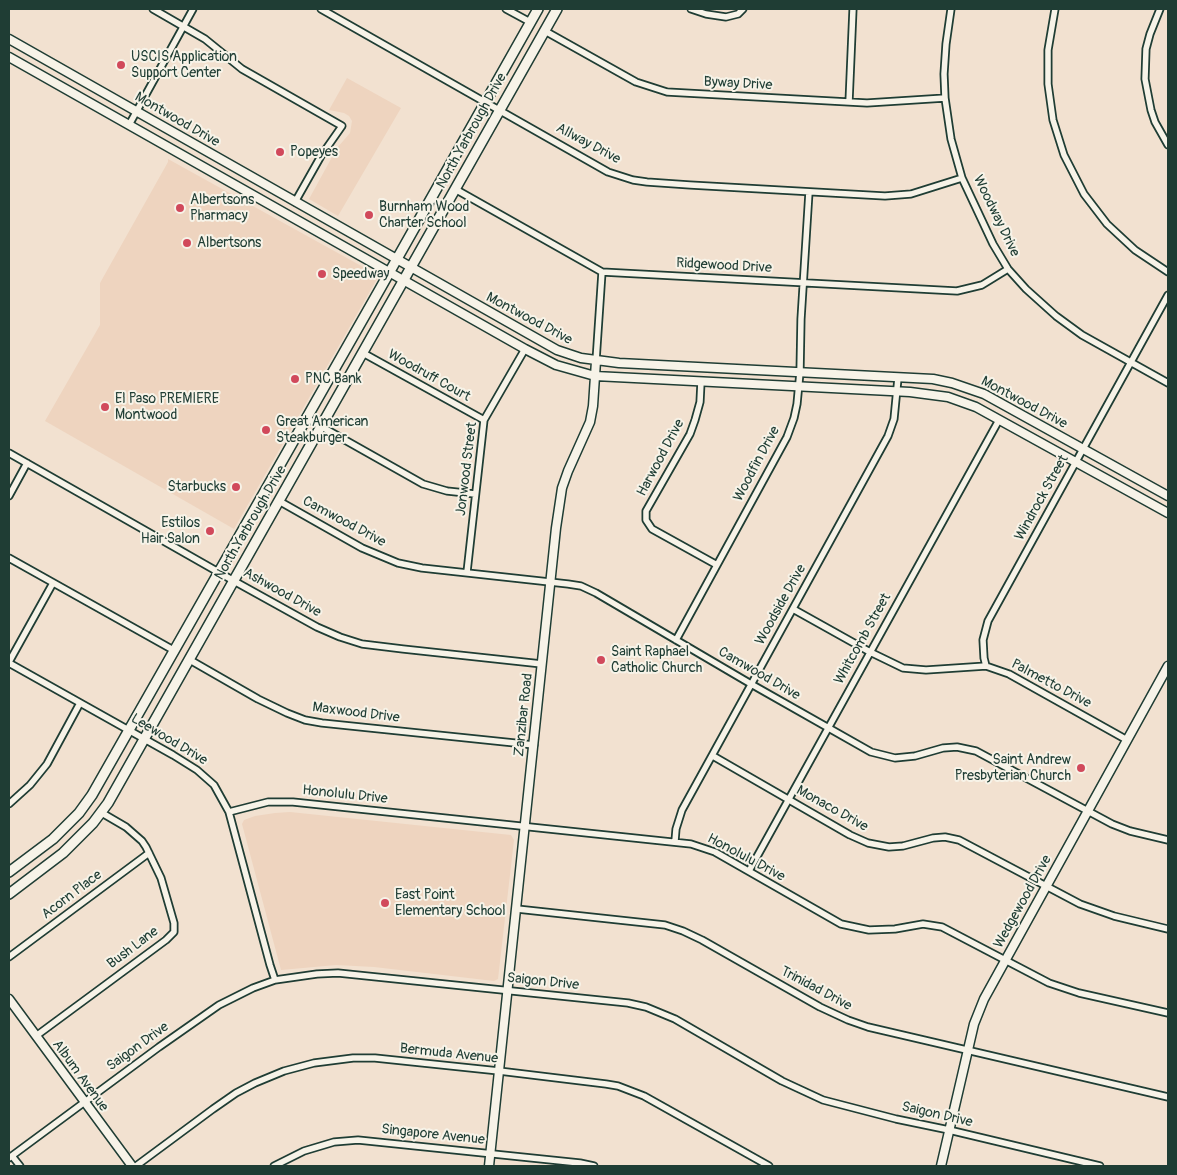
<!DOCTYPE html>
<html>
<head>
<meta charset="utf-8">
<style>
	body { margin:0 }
	#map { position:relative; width:1177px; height:1175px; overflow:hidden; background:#f2e1d0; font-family:Pangolin,sans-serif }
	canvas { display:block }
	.frame { position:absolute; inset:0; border:10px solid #1f3d34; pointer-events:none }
</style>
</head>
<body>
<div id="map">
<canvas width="1177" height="1175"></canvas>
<div class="frame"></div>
</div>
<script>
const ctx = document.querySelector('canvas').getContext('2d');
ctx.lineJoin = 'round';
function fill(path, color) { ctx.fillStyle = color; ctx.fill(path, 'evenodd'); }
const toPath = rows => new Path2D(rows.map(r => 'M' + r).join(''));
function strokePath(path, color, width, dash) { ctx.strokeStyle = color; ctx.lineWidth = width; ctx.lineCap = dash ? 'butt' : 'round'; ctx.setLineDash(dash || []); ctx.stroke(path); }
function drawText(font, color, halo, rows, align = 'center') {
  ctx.font = font + ' Pangolin,sans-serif'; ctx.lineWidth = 4; ctx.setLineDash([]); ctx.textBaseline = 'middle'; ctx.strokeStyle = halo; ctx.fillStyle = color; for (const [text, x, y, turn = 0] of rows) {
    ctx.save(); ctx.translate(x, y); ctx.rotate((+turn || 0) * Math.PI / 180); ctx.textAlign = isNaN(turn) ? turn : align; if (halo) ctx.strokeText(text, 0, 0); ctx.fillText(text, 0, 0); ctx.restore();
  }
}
fill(toPath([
	[347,78,401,108,338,216,309,199,337,148,350,133,352,121,349,116,344,113,329,110],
	[168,159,374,273,377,279,234,529,45,421,100,325,100,283,168,162],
	[290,812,511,835,514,840,498,979,494,981,374,967,336,965,281,970,242,824,244,820,255,816,275,813]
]), '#eed4bf');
const street = toPath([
	[153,9,205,39,242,69,342,126,321,156,295,202],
	[321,9,608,172,633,180,647,182,690,185,885,196,911,194,962,178],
	[506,9,530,22],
	[691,9,706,14,726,17,738,14,743,9],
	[951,9,946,44,944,74,945,98,951,139,962,178,993,244,1008,269,1026,289,1056,316,1082,335,1168,383],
	[1055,9,1048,50,1048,84,1053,120,1064,155,1084,194,1107,224,1135,250,1168,272],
	[1160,9,1150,34,1146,49,1145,79,1151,110,1155,122,1168,145],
	[545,31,636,82,667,92,867,103,945,98],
	[849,102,853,9],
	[129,125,193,9],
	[455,189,602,272,957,291,982,285,1008,269],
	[363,353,484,420],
	[596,361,602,272],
	[701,382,700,402,695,420,690,434,646,511,646,520,652,529,717,565],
	[306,418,423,484,447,491,475,494],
	[9,453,234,581,317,627,340,637,362,644,403,649,542,664],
	[9,496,27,463],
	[279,501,362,548,398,563,422,568,568,584,581,586,596,593,751,684,871,752,895,758,915,756,943,748,957,747,976,751,1112,824,1130,831,1168,840],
	[9,558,175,651],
	[467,572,484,420,525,349],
	[793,609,870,652,903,668,926,670,986,666,1009,674,1127,740],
	[676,640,787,437,794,418,797,404,800,372,801,319,809,192],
	[190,660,258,699,287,713,305,720,322,723,534,745],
	[9,662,53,583],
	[9,663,173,755,197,770,214,785,229,812,270,965,275,980],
	[986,666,984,658,983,640,988,621,1168,295],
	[713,756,850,835,868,843,889,847,903,846,933,838,945,837,959,840,1080,904,1114,916,1168,929],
	[9,804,30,785,47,764,80,703],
	[229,812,268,802,293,802,691,844,715,852,841,924,869,930,895,929,923,924,942,927,1049,983,1079,993,1168,1013],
	[675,841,676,829,682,810,888,436,894,419,898,378],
	[749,871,999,420],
	[517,909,665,925,683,931,702,940,820,1007,848,1020,868,1027,1168,1097],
	[9,957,149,853],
	[36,1036,166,940,174,932,174,923,161,878,146,847,142,841,126,827,102,813],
	[12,1156,20,1166],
	[9,1158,159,1047,219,1005,253,988,275,980,317,974,338,973,628,1003,646,1007,675,1019,782,1081,823,1100,896,1119,949,1130,1100,1166],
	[136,1166,213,1109,236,1093,255,1083,284,1071,314,1063,353,1058,375,1058,499,1071,606,1084,618,1086,644,1096,769,1166],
	[274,1166,304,1151,334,1142,358,1140,580,1163,594,1166]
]);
const secondary = toPath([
	[9,39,557,350,581,358,619,363,933,379,952,383,984,394,1168,496],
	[9,57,525,349,556,365,595,376,910,392,948,397,976,407,1168,513],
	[9,999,132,1166],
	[489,1166,556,528,562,488,568,471,590,422,593,406,596,361],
	[941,1166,974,1024,984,999,1168,666]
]);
const primary = toPath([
	[9,872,53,839,79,813,92,795,380,289,538,9],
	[9,894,63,853,93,823,108,803,557,9]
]);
strokePath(street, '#1f3d34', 9);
strokePath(secondary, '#1f3d34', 11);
strokePath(primary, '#1f3d34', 12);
strokePath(street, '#f7f3e8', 5.5);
strokePath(secondary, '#f7f3e8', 8);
strokePath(primary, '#f7f3e8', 9);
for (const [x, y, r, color] of [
	[121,65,5,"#d1495b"],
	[280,152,5,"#d1495b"],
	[180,208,5,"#d1495b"],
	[369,215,5,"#d1495b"],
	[187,243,5,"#d1495b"],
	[322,274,5,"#d1495b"],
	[295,379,5,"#d1495b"],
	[105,407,5,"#d1495b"],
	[266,430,5,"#d1495b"],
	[236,487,5,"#d1495b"],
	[210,531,5,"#d1495b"],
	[601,660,5,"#d1495b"],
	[1081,768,5,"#d1495b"],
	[385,903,5,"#d1495b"]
]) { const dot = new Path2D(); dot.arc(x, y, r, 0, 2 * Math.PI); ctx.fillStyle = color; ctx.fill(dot); strokePath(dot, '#f7f3e8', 2); }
drawText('14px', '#1f3d34', '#f7f3e8', [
	["USCIS Application",131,57],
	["Support Center",131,73],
	["Popeyes",290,152],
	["Albertsons",190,200],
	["Pharmacy",190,216],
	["Burnham Wood",379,207],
	["Charter School",379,223],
	["Albertsons",197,243],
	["Speedway",332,274],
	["PNC Bank",305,379],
	["El Paso PREMIERE",115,399],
	["Montwood",115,415],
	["Great American",276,422],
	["Steakburger",276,438],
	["Starbucks",226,487,"right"],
	["Estilos",200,523,"right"],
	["Hair Salon",200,539,"right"],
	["Saint Raphael",611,652],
	["Catholic Church",611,668],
	["Saint Andrew",1071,760,"right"],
	["Presbyterian Church",1071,776,"right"],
	["East Point",395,895],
	["Elementary School",395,911]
], 'left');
drawText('14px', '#1f3d34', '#f7f3e8', [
	["Byway Drive",738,84,3],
	["Montwood Drive",177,120,30],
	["North Yarbrough Drive",472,131,-61],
	["Allway Drive",588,144,28],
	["Woodway Drive",996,216,64],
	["Ridgewood Drive",724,266,3],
	["Montwood Drive",529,319,28],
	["Woodruff Court",429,376,29],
	["Montwood Drive",1024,403,28],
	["Harwood Drive",661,458,-62],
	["Woodfin Drive",757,464,-62],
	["Jonwood Street",467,469,-83],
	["Windrock Street",1042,498,-61],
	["Camwood Drive",344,522,28],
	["North Yarbrough Drive",251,523,-60],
	["Ashwood Drive",282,593,29],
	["Woodside Drive",781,605,-61],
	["Whitcomb Street",863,639,-61],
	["Camwood Drive",759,674,30],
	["Palmetto Drive",1051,684,28],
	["Maxwood Drive",356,713,7],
	["Zanzibar Road",524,715,-84],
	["Leewood Drive",169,740,31],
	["Honolulu Drive",345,795,6],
	["Monaco Drive",832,809,29],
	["Honolulu Drive",746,858,28],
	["Acorn Place",72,895,-37],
	["Wedgewood Drive",1023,902,-61],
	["Bush Lane",133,948,-37],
	["Saigon Drive",543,982,6],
	["Trinidad Drive",816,989,28],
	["Saigon Drive",138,1047,-36],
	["Bermuda Avenue",449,1054,6],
	["Album Avenue",80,1076,54],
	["Saigon Drive",937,1115,13],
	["Singapore Avenue",433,1135,6]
]);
</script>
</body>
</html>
